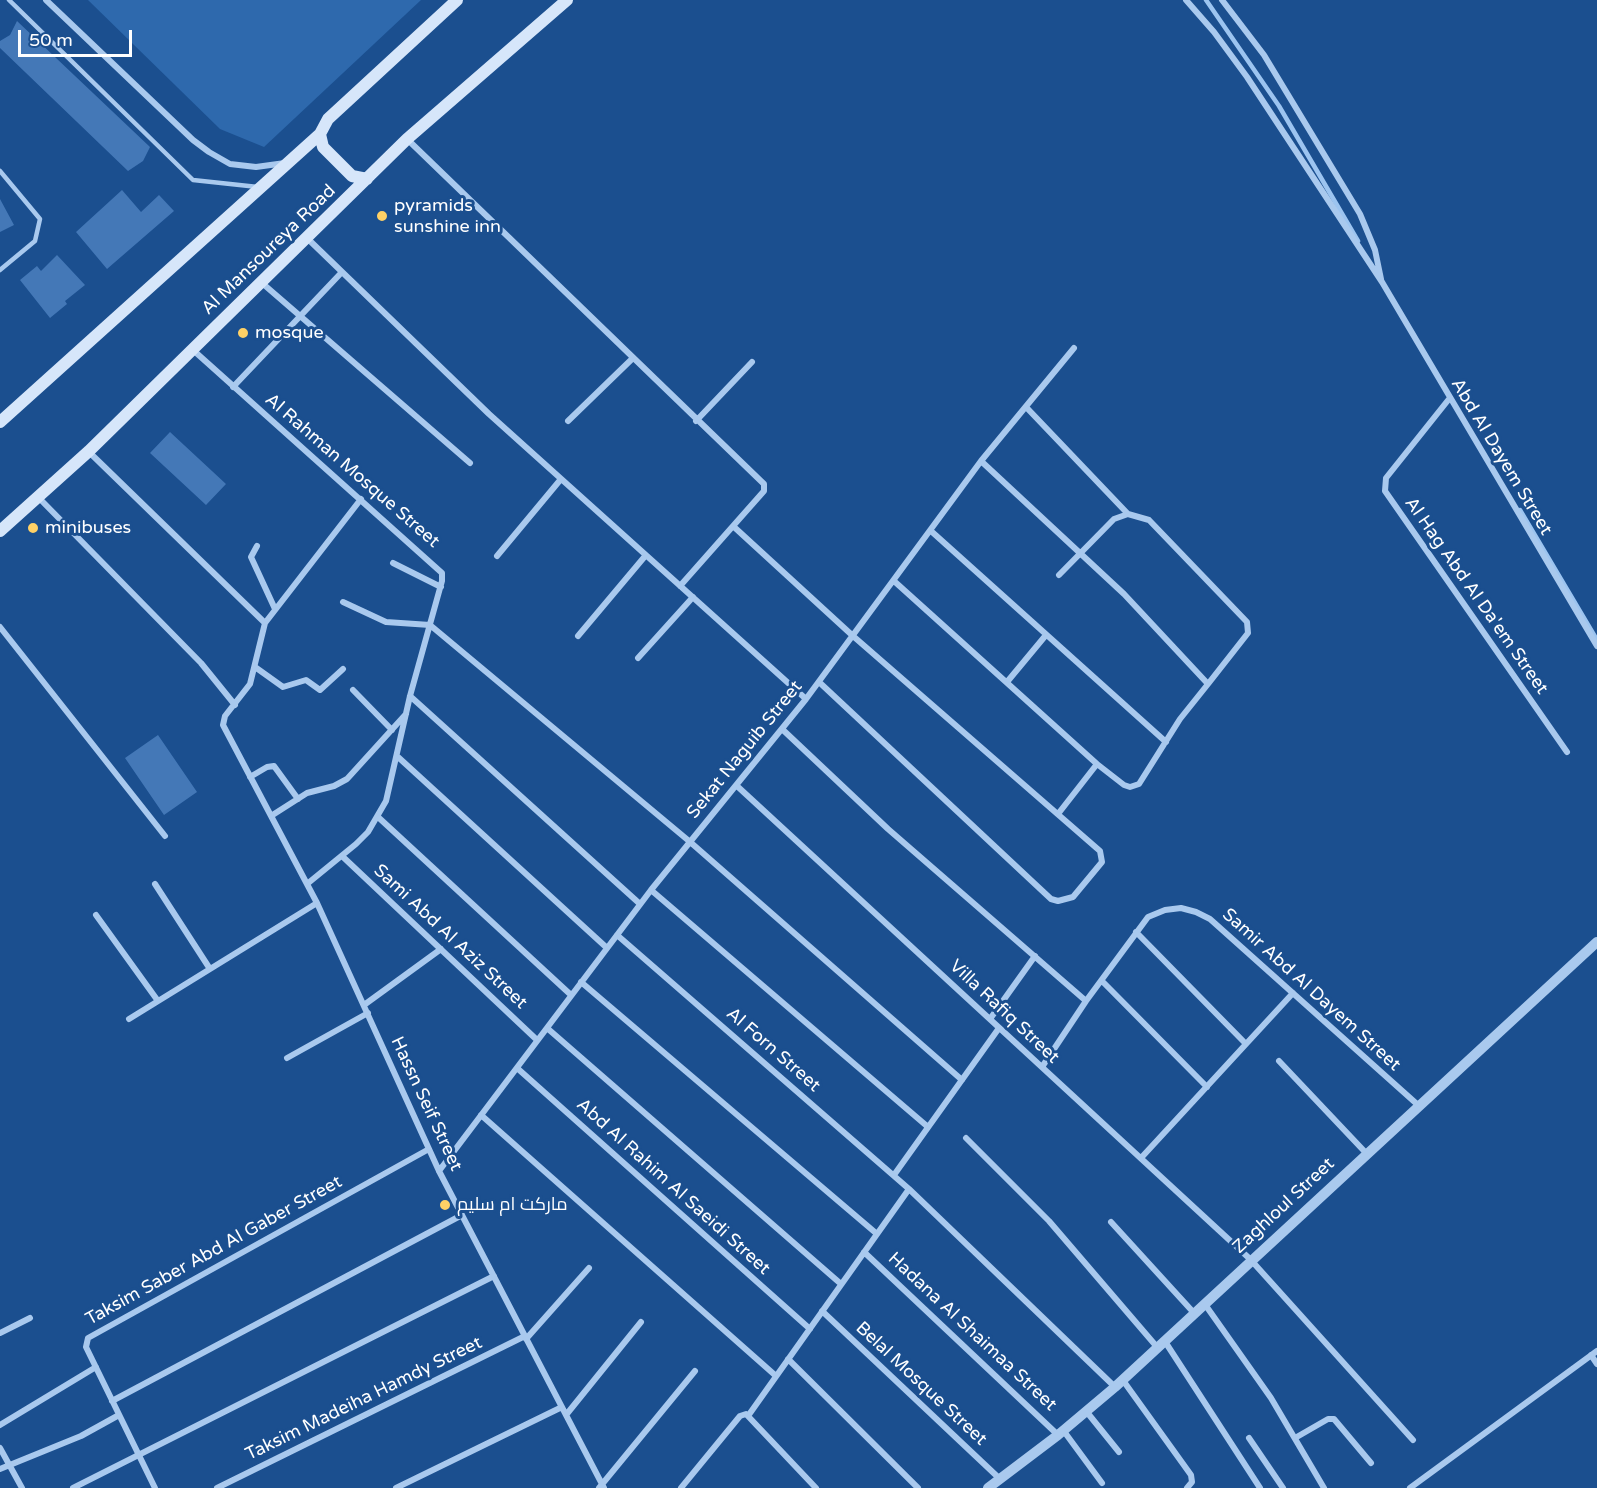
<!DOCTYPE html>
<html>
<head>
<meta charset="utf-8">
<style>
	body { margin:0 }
	#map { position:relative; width:1597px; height:1488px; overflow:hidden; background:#1b4f8f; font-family:"Varela Round",sans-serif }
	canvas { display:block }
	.scale { position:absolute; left:18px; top:30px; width:114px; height:27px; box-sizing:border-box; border:3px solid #fff; border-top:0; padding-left:8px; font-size:18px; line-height:21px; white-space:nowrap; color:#fff; -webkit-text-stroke:4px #1b4f8f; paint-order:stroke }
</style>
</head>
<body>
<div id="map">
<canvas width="1597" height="1488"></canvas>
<div class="scale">50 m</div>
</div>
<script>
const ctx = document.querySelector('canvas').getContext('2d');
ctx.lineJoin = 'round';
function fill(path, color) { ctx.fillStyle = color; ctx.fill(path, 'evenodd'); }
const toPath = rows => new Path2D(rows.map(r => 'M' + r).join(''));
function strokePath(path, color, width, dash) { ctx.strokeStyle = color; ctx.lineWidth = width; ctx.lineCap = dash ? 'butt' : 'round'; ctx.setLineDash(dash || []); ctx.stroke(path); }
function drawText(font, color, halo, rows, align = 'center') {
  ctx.font = font + ' "Varela Round",Cairo,sans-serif'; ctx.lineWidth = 6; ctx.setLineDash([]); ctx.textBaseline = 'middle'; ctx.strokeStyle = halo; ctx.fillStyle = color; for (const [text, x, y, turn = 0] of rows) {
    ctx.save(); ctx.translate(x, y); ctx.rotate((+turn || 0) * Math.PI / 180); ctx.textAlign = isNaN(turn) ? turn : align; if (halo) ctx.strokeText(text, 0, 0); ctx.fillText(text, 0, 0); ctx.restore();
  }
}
fill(toPath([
	[88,0,421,0,264,147,220,129]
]), '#2e69ad');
strokePath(toPath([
	[1206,0,1279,106,1358,241],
	[1520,510,1597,640]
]), '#9cc4f0', 4.5);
fill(toPath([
	[17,21,150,147,143,161,128,171,0,48,0,41,10,35],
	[122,190,141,212,159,195,174,211,107,269,76,232],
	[0,199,14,225,0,232],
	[57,255,85,285,65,301,67,304,50,318,20,280,37,266,41,271],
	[170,432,226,484,206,505,150,453],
	[158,735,197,792,164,815,125,758]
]), '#4478b7');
strokePath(toPath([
	[9,0,193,180,258,187],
	[0,171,40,219,35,241,0,270]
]), '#a9c9ee', 4.5);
strokePath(toPath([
	[46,0,193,140,209,152,230,164,256,167,285,163],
	[1186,0,1214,32,1247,77,1382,282,1597,646],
	[1222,0,1264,55,1360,214,1375,250,1381,279],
	[407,139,764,484,764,491,680,586],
	[308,239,489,414,806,699],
	[262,283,470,463],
	[193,350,442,573,442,581,410,696,386,801,368,832,356,844,307,884],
	[233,387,342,272],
	[1449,399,1386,478,1385,491,1567,752],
	[1026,407,1128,514],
	[568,421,633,358],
	[696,421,752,362],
	[89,452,265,623],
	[38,497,201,663,235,705],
	[361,499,265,623,250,684,225,716,223,725,317,903,439,1171,604,1488],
	[733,526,853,636,1100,851,1102,862,1073,897,1058,901,1051,899,819,682],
	[931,531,1166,742],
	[257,546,251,557,275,609],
	[497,556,561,479],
	[393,563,441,587],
	[1059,575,1114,519,1128,514,1149,520,1247,622,1248,633,1208,684],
	[894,581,1097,764,1124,785,1130,787,1139,784,1180,719,1208,684,1124,594,981,461],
	[343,602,386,622,430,625,689,841,962,1080],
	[0,627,165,836],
	[578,636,646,555],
	[638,658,693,597],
	[255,667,283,687,306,680,320,690,343,669],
	[1007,682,1046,635],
	[353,690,392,730],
	[410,696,640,904],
	[782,729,888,829,1086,1001],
	[398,757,607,948],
	[250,777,267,767,274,766,298,799],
	[737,786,1250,1259,1413,1440],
	[1058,814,1097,764],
	[271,816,307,793,334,786,347,779,406,714],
	[378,817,571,995],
	[342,856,537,1040],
	[155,884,210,969],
	[651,890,928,1127],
	[96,915,158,1001],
	[1136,932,1246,1044],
	[617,935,909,1189,1115,1387],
	[1102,981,1207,1087],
	[581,982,877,1234],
	[364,1005,441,949],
	[129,1019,317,903],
	[990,1019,1035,956],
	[547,1028,841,1284],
	[287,1058,368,1013],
	[1279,1061,1366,1153],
	[1042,1067,1086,1001,1148,917,1165,910,1181,908,1196,912,1210,919,1418,1105],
	[517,1068,810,1329],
	[481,1115,776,1376],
	[966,1138,1049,1221,1157,1347],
	[1141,1158,1293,993],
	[439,1171,651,890,806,699,981,461,1074,348],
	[894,1175,999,1028],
	[1111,1222,1194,1313],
	[864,1252,1058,1435],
	[1204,1303,1271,1398,1324,1488],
	[822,1311,1000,1479],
	[0,1333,30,1318],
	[526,1339,589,1268],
	[1164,1340,1260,1488],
	[1591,1355,1597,1364],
	[788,1359,918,1488],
	[1122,1379,1191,1475,1192,1482,1187,1488],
	[112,1401,462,1215],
	[1086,1411,1119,1452],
	[566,1415,641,1322],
	[748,1416,909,1189],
	[0,1425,96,1367],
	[1063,1430,1102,1483],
	[1249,1438,1283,1488],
	[1295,1438,1328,1419,1334,1419,1371,1463],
	[0,1448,22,1488],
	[0,1469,81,1436,119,1415],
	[73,1488,494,1276],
	[155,1488,86,1347,88,1338,429,1149],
	[217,1488,525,1336],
	[396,1488,562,1407],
	[599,1488,695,1371],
	[681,1488,740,1416,746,1414,816,1488],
	[1410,1488,1597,1351]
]), '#a9c9ee', 6);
strokePath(toPath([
	[988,1488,1058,1435,1115,1387,1597,942]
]), '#a9c9ee', 10);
strokePath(toPath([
	[320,134,323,147,352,176,367,179],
	[0,422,320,134,328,119,457,0],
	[0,531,89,451,407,139,567,0]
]), '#d6e6fa', 12);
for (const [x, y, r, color] of [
	[382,216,6,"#ffd166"],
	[243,333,6,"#ffd166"],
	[33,528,6,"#ffd166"],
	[445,1205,6,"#ffd166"]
]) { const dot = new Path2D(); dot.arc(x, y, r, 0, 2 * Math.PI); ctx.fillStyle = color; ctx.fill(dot); strokePath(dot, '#1b4f8f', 2); }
drawText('18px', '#fff', '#1b4f8f', [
	["pyramids",394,206],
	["sunshine inn",394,227],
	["mosque",255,333],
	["minibuses",45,528],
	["ماركت ام سليم",457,1205]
], 'left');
drawText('18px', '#fff', '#1b4f8f', [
	["Al Mansoureya Road",269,250,-44],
	["Abd Al Dayem Street",1501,457,59],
	["Al Rahman Mosque Street",352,471,41],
	["Al Hag Abd Al Da'em Street",1476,596,55],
	["Sekat Naguib Street",745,750,-51],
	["Sami Abd Al Aziz Street",450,937,43],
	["Samir Abd Al Dayem Street",1311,990,42],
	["Villa Rafiq Street",1004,1012,43],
	["Al Forn Street",773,1050,41],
	["Hassn Seif Street",426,1104,65],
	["Abd Al Rahim Al Saeidi Street",673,1187,42],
	["Zaghloul Street",1284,1206,-43],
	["Taksim Saber Abd Al Gaber Street",214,1251,-29],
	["Hadana Al Shaimaa Street",972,1332,43],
	["Belal Mosque Street",921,1384,43],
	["Taksim Madeiha Hamdy Street",364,1399,-26]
]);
</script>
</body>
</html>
